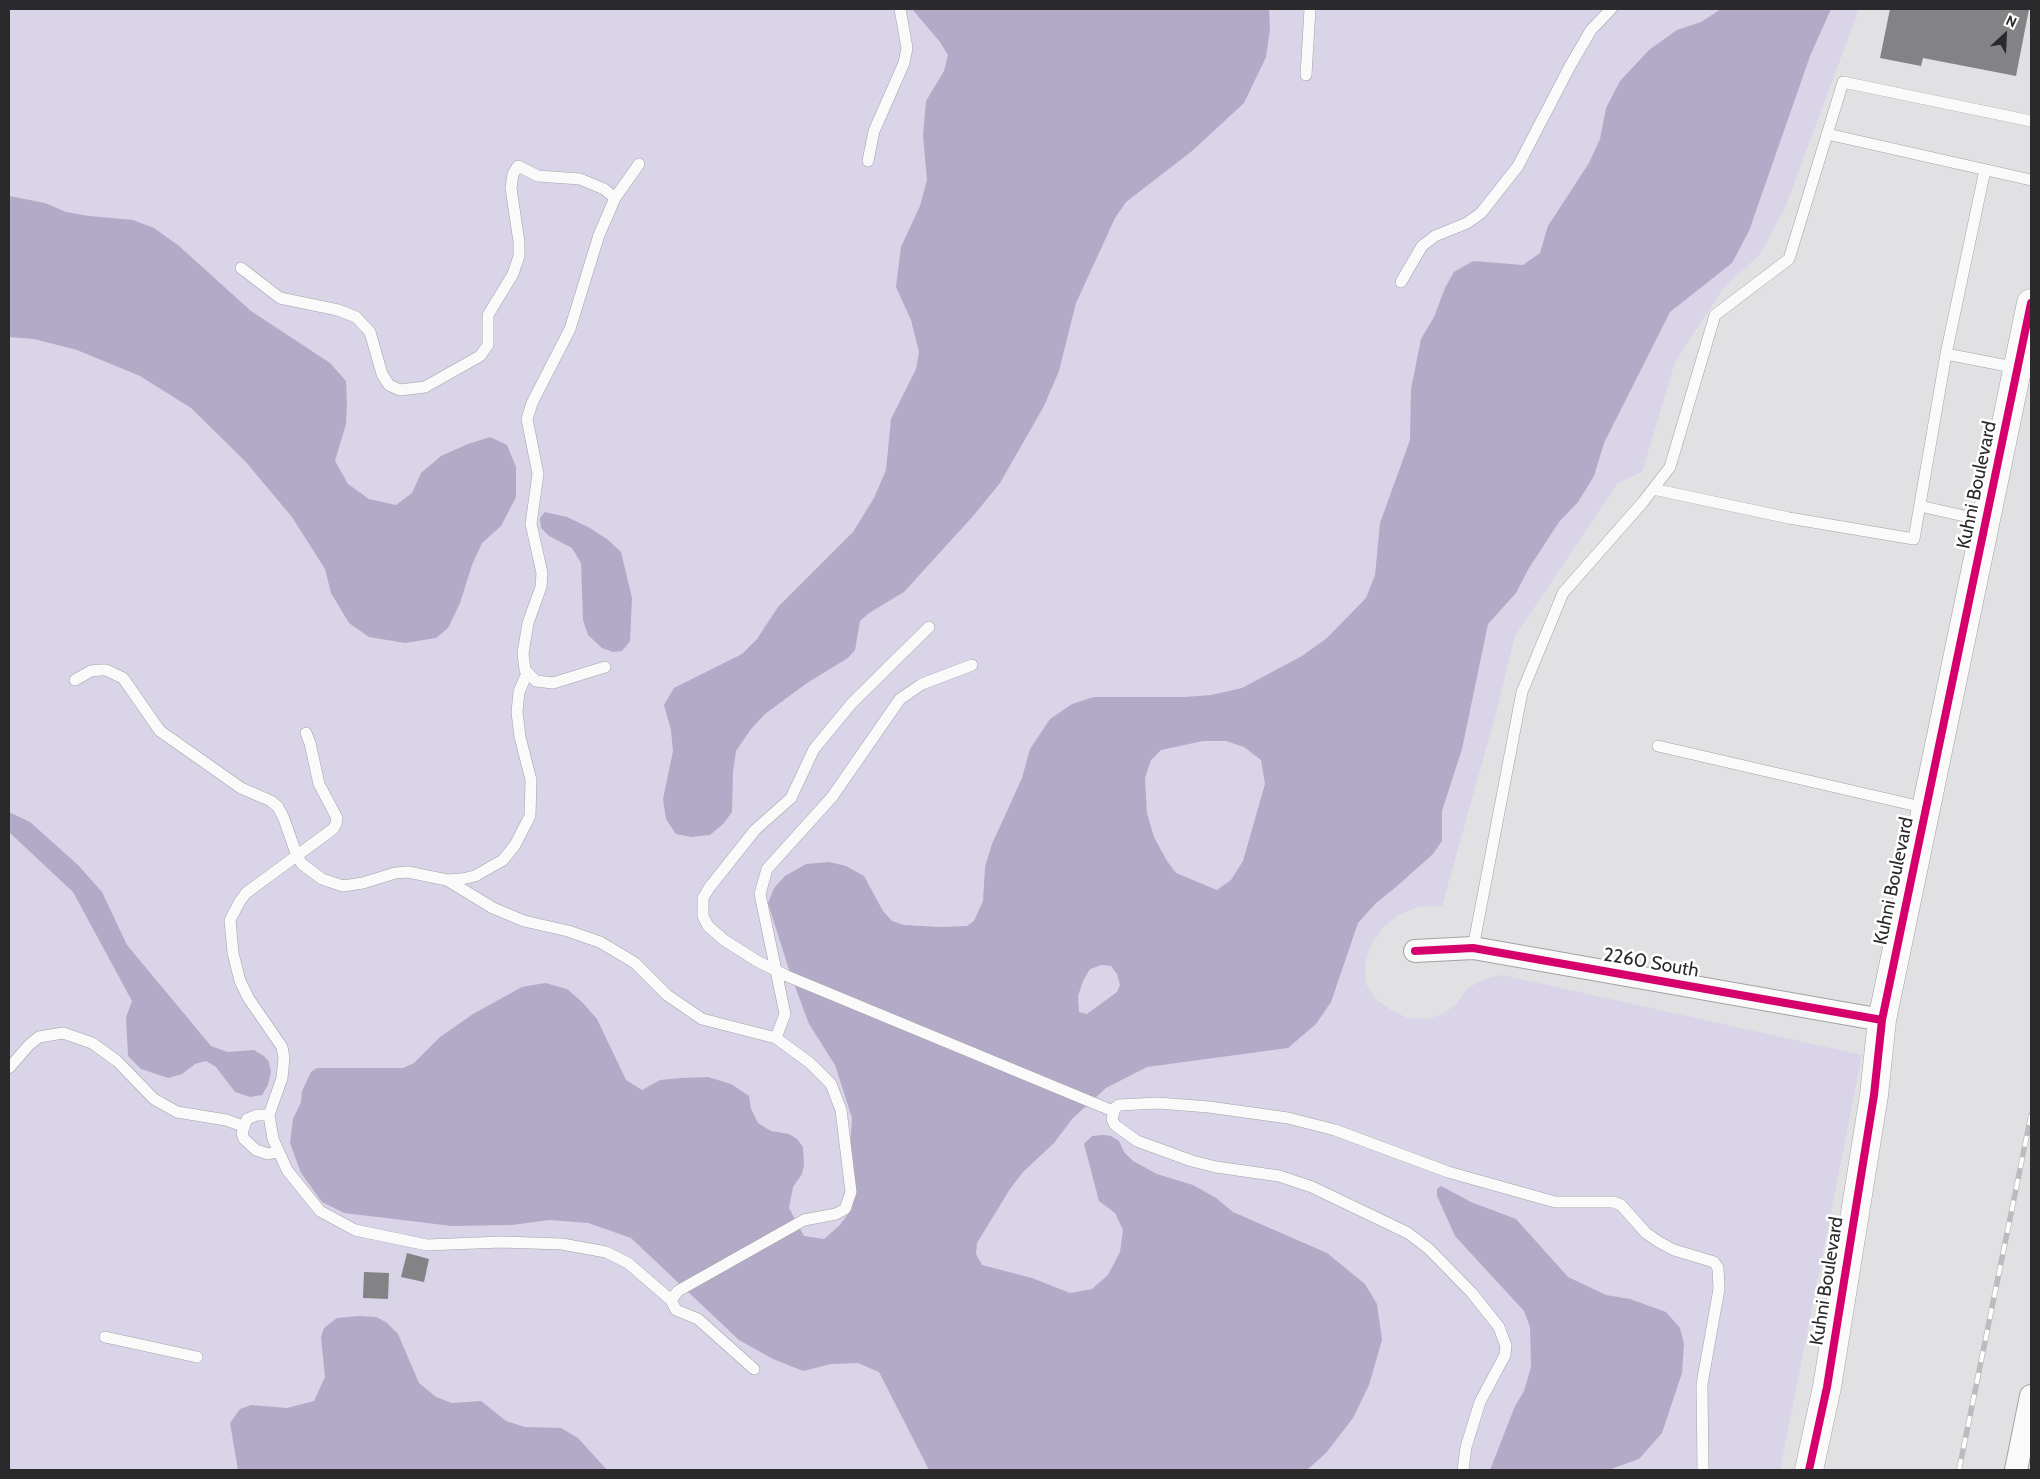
<!DOCTYPE html>
<html>
<head>
<meta charset="utf-8">
<style>
	body { margin:0 }
	#map { position:relative; width:2040px; height:1479px; overflow:hidden; background:#e1e0e3; font-family:Cabin,sans-serif }
	canvas { display:block }
	.frame { position:absolute; inset:0; border:10px solid #2a292b; pointer-events:none }
	.north { position:absolute; left:1980px; top:10px; width:50px; height:50px; -webkit-text-stroke:4px #fff; paint-order:stroke; rotate:25deg; font-size:14px; font-weight:700; line-height:20px; text-align:center; color:#2a292b }
	.north::after { content:''; display:block; margin:auto; width:18px; height:22px; background:#2a292b; clip-path:polygon(50% 0,100% 100%,50% 72%,0 100%) }
</style>
</head>
<body>
<div id="map">
<canvas width="2040" height="1479"></canvas>
<div class="frame"></div>
<div class="north">N</div>
</div>
<script>
const ctx = document.querySelector('canvas').getContext('2d');
ctx.lineJoin = 'round';
function fill(path, color) { ctx.fillStyle = color; ctx.fill(path, 'evenodd'); }
const toPath = rows => new Path2D(rows.map(r => 'M' + r).join(''));
function strokePath(path, color, width, dash) { ctx.strokeStyle = color; ctx.lineWidth = width; ctx.lineCap = dash ? 'butt' : 'round'; ctx.setLineDash(dash || []); ctx.stroke(path); }
function drawText(font, color, halo, rows, align = 'center') {
  ctx.font = font + ' Cabin,sans-serif'; ctx.lineWidth = 5; ctx.setLineDash([]); ctx.textBaseline = 'middle'; ctx.strokeStyle = halo; ctx.fillStyle = color; for (const [text, x, y, turn = 0] of rows) {
    ctx.save(); ctx.translate(x, y); ctx.rotate((+turn || 0) * Math.PI / 180); ctx.textAlign = isNaN(turn) ? turn : align; if (halo) ctx.strokeText(text, 0, 0); ctx.fillText(text, 0, 0); ctx.restore();
  }
}
fill(toPath([
	[9,9,1859,9,1785,208,1760,254,1722,290,1675,362,1642,472,1618,483,1515,636,1496,713,1442,906,1418,907,1400,914,1383,927,1370,946,1365,966,1366,984,1376,999,1391,1010,1408,1018,1428,1019,1443,1014,1456,1004,1468,988,1485,979,1502,975,1862,1055,1780,1470,9,1470]
]), '#dad4e8');
fill(toPath([
	[912,9,1269,9,1270,29,1266,57,1244,103,1192,151,1126,202,1115,218,1076,303,1059,371,1044,406,1000,483,974,515,904,592,869,613,860,621,855,650,848,658,807,683,765,714,751,729,736,751,733,772,732,812,723,824,710,835,692,837,676,834,666,819,663,799,673,751,671,730,664,705,674,688,742,654,757,639,778,607,853,532,874,498,886,470,891,419,916,369,919,352,911,320,896,287,901,247,920,206,927,180,923,135,926,101,944,71,948,55,940,42],
	[1721,9,1831,9,1810,56,1749,231,1732,263,1670,312,1604,443,1594,476,1578,502,1559,522,1529,568,1516,593,1488,624,1462,749,1442,811,1442,841,1433,854,1396,887,1376,903,1358,923,1331,1002,1316,1024,1288,1048,1147,1067,1106,1088,1073,1118,1054,1143,1023,1172,1010,1189,977,1243,976,1254,982,1265,1032,1278,1070,1293,1092,1289,1108,1275,1120,1252,1123,1230,1115,1213,1099,1201,1084,1144,1092,1136,1103,1135,1111,1136,1119,1141,1124,1152,1133,1161,1157,1174,1193,1185,1216,1198,1233,1212,1327,1253,1365,1284,1377,1304,1382,1340,1369,1385,1353,1418,1326,1453,1307,1470,929,1470,879,1372,858,1363,831,1364,803,1371,773,1359,739,1340,631,1238,588,1223,549,1220,512,1225,452,1226,344,1213,322,1202,301,1173,290,1143,293,1119,301,1102,302,1091,311,1072,317,1068,403,1068,414,1063,440,1037,473,1014,522,987,545,983,567,989,582,1002,597,1019,626,1080,642,1090,660,1080,681,1078,708,1077,731,1084,749,1096,751,1109,758,1123,771,1131,789,1134,797,1139,803,1147,804,1165,802,1174,793,1187,789,1208,804,1236,824,1239,839,1226,852,1209,854,1182,850,1149,852,1118,835,1065,809,1024,790,973,768,903,774,888,785,876,806,864,829,862,846,866,864,876,883,911,892,921,904,925,939,927,967,926,974,921,983,901,985,867,992,844,1022,778,1030,749,1050,719,1072,704,1094,697,1184,697,1211,695,1242,688,1302,656,1327,638,1366,598,1375,575,1380,523,1410,440,1411,389,1421,339,1434,317,1445,288,1454,272,1473,261,1523,265,1540,253,1548,226,1589,163,1600,139,1606,108,1620,81,1649,50,1677,30,1701,22],
	[1203,741,1226,741,1244,747,1261,760,1265,784,1243,861,1231,880,1217,890,1176,873,1167,861,1154,837,1147,813,1145,778,1151,760,1161,750],
	[1102,965,1111,966,1117,974,1120,985,1117,992,1087,1014,1079,1012,1078,996,1083,981,1090,969],
	[9,196,45,203,66,212,89,216,133,220,154,228,179,246,251,311,330,363,346,381,347,403,346,424,335,461,348,484,369,499,396,505,412,493,421,473,441,456,468,444,490,437,507,445,516,467,516,497,501,526,482,543,472,565,460,603,448,628,436,638,405,643,369,637,349,623,331,593,325,569,292,517,245,461,191,408,140,376,77,350,34,339,9,337],
	[545,512,567,517,590,528,607,539,621,552,632,598,630,641,622,651,613,652,602,648,588,635,583,620,581,563,572,548,549,536,541,528,540,518],
	[9,812,30,822,78,865,102,892,127,945,211,1046,228,1052,254,1050,264,1056,269,1062,271,1072,268,1085,262,1095,250,1097,235,1092,216,1067,206,1061,195,1064,182,1074,168,1078,141,1069,128,1056,126,1017,132,1001,73,892,9,832],
	[1441,1186,1471,1202,1516,1219,1568,1277,1606,1295,1630,1299,1666,1312,1680,1328,1684,1344,1682,1373,1662,1433,1639,1459,1608,1470,1490,1470,1515,1406,1524,1391,1531,1367,1530,1327,1524,1311,1455,1236,1437,1196,1437,1189],
	[359,1316,376,1317,386,1322,398,1334,419,1383,436,1397,452,1403,481,1401,506,1421,525,1427,561,1428,578,1438,607,1470,238,1470,230,1423,240,1409,251,1405,287,1408,314,1401,325,1377,321,1337,324,1328,337,1318]
]), '#b3aac8');
fill(toPath([
	[1890,9,2029,9,2016,76,1923,58,1921,66,1880,58],
	[407,1253,429,1259,424,1282,401,1277],
	[364,1272,389,1273,388,1299,363,1298]
]), '#838284');
const service = toPath([
	[1306,75,1310,9],
	[1827,134,2031,180],
	[868,161,874,131,904,63,907,48,900,9],
	[241,268,280,298,338,310,356,317,370,332,382,374,389,385,400,390,425,387,480,356,488,345,488,315,513,274,519,256,519,242,511,188,513,174,518,166,538,176,580,179,604,189,615,198,639,164],
	[1401,282,1422,246,1435,236,1467,223,1481,213,1518,166,1570,66,1591,30,1611,9],
	[1946,354,2018,368],
	[1653,489,1789,518,1914,539,1946,354,1985,170],
	[1920,506,1986,521],
	[929,627,852,703,814,749,791,798,755,830,709,888,703,898,703,916,708,926,724,940,757,961,787,976,1113,1111],
	[605,667,553,683,536,681,525,670,523,653,528,623,541,587,542,573,531,524,538,474,527,419,532,403,570,329,599,235,615,198],
	[75,680,91,671,100,670,106,670,123,678,160,731,241,788,271,801,278,807,284,819,297,856,302,864,322,879,343,886,363,883,395,873,408,872,447,880,462,879,475,876,503,860,515,845,530,816,531,780,520,737,517,712,519,692,527,673],
	[306,733,310,743,319,784,337,818,336,824,333,829,246,893,240,901,230,920,233,953,240,981,249,999,282,1047,284,1058,282,1078,269,1115,273,1139,287,1170,320,1211,355,1230,427,1245,501,1242,562,1244,606,1252,628,1263,671,1300],
	[1658,746,1926,808],
	[447,880,493,908,524,921,568,931,600,942,635,963,667,995,702,1019,776,1038,810,1063,831,1084,841,1110,851,1192,845,1209,836,1214,804,1220,678,1291,671,1300,676,1310,698,1319,754,1369],
	[1473,948,1522,692,1563,593,1643,502,1670,467,1715,315,1789,259,1843,82,2031,121],
	[776,1038,785,1014,760,894,767,869,832,797,900,699,922,684,972,665],
	[9,1068,29,1045,39,1037,63,1033,92,1043,117,1061,154,1099,177,1112,226,1120,243,1126],
	[269,1115,257,1115,247,1119,242,1133,244,1139,256,1150,268,1154,277,1152],
	[105,1337,197,1357],
	[1463,1470,1466,1447,1480,1402,1505,1355,1506,1346,1499,1327,1472,1293,1429,1249,1408,1233,1312,1187,1279,1176,1216,1167,1192,1161,1137,1141,1115,1125,1112,1119,1115,1108,1119,1105,1158,1103,1209,1107,1288,1118,1335,1130,1448,1172,1555,1202,1613,1202,1621,1205,1646,1233,1659,1242,1674,1250,1714,1262,1718,1268,1719,1289,1702,1384,1703,1470]
]);
const minor = toPath([
	[1415,951,1473,948,1882,1020],
	[2016,1470,2031,1396]
]);
const tertiary = toPath([
	[1809,1470,1827,1387,1874,1095,1882,1020,2031,303]
]);
strokePath(service, '#a3a2a5', 12);
strokePath(minor, '#a3a2a5', 24);
strokePath(tertiary, '#a3a2a5', 29);
strokePath(service, '#fafafb', 11);
strokePath(minor, '#fafafb', 22);
strokePath(tertiary, '#fafafb', 28);
const rail = toPath([
	[1959,1470,2031,1115]
]);
strokePath(rail, '#bcbbbd', 5.5);
strokePath(rail, '#fff', 4, [11]);
strokePath(toPath([
	[1415,951,1473,948,1882,1020],
	[1809,1470,1827,1387,1874,1095,1882,1020,2031,303]
]), '#d6006c', 8);
drawText('19px', '#2a292b', '#fff', [
	["Kuhni Boulevard",1977,485,-78],
	["Kuhni Boulevard",1894,881,-78],
	["2260 South",1651,963,10],
	["Kuhni Boulevard",1827,1281,-81]
]);
</script>
</body>
</html>
